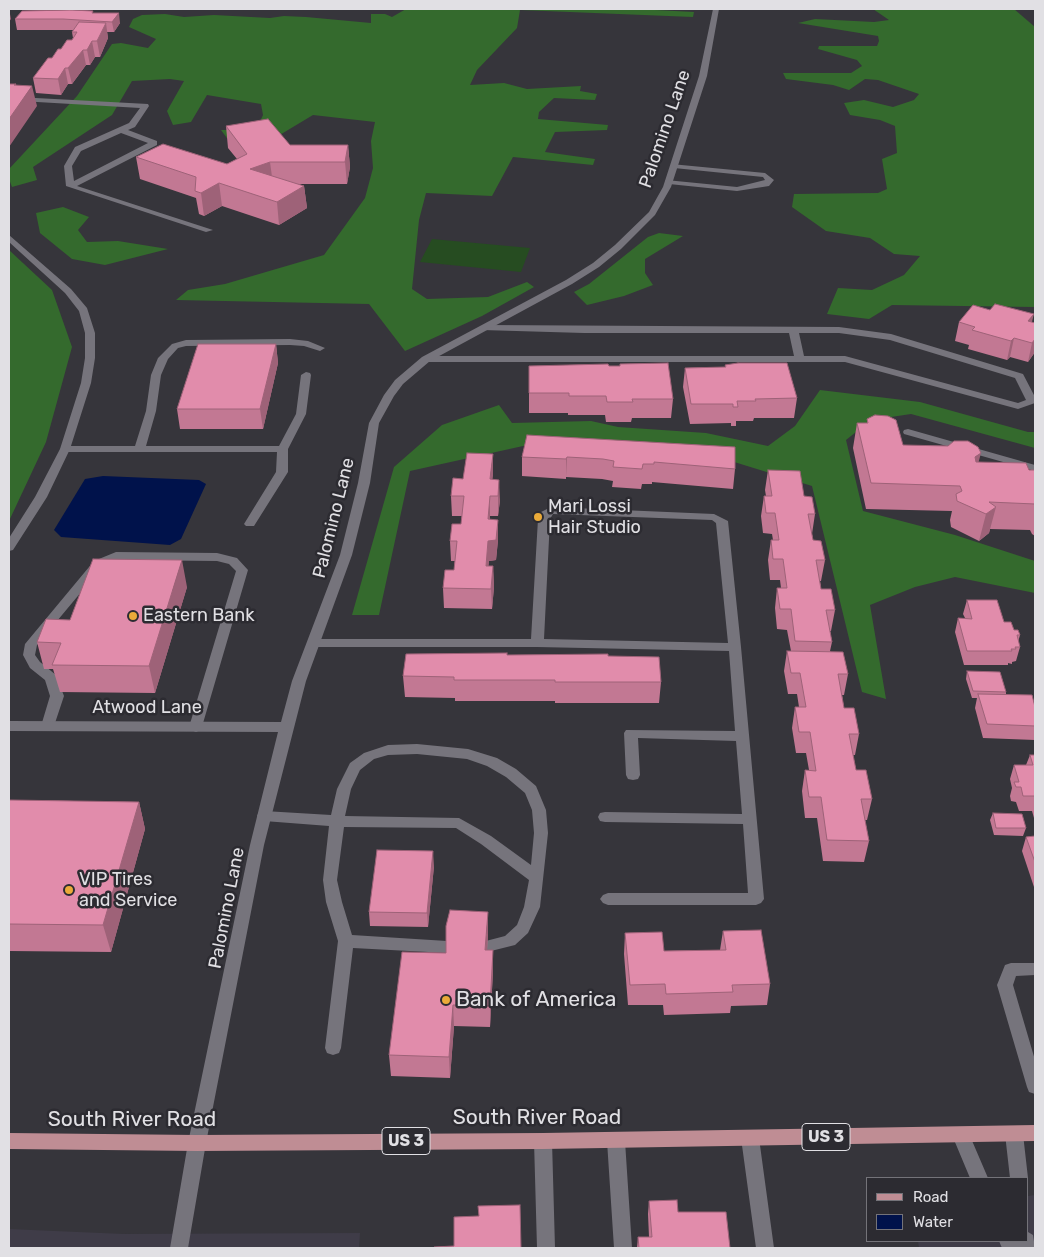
<!DOCTYPE html>
<html>
<head>
<meta charset="utf-8">
<style>
	body { margin:0 }
	#map { position:relative; width:1044px; height:1257px; overflow:hidden; background:#36353b; font-family:Rubik,sans-serif }
	canvas { display:block }
	.frame { position:absolute; inset:0; border:10px solid #e1e0e4; pointer-events:none }
	.legend { position:absolute; left:866px; top:1177px; width:162px; height:65px; box-sizing:border-box; background:#2c2b31; border:1px solid #747379; margin:0; padding:6px 9px; list-style:none; font-size:15px; color:#e1e0e4 }
	.legend li { display:flex; align-items:center; gap:10px; height:25px }
	.legend b { width:25px; border:1px solid #747379 }
</style>
</head>
<body>
<div id="map">
<canvas width="1044" height="1257"></canvas>
<div class="frame"></div>
<ul class="legend">
<li><b style="height:6px;background:#bf8d94"></b>Road</li>
<li><b style="height:14px;background:#00124b"></b>Water</li>
</ul>
</div>
<script>
const ctx = document.querySelector('canvas').getContext('2d');
ctx.lineJoin = 'round';
function fill(path, color) { ctx.fillStyle = color; ctx.fill(path, 'evenodd'); }
const toPath = rows => new Path2D(rows.map(r => 'M' + r).join(''));
function strokePath(path, color, width, dash) { ctx.strokeStyle = color; ctx.lineWidth = width; ctx.lineCap = dash ? 'butt' : 'round'; ctx.setLineDash(dash || []); ctx.stroke(path); }
function drawText(font, color, halo, rows, align = 'center') {
  ctx.font = font + ' Rubik,sans-serif'; ctx.lineWidth = 5; ctx.setLineDash([]); ctx.textBaseline = 'middle'; ctx.strokeStyle = halo; ctx.fillStyle = color; for (const [text, x, y, turn = 0] of rows) {
    ctx.save(); ctx.translate(x, y); ctx.rotate((+turn || 0) * Math.PI / 180); ctx.textAlign = isNaN(turn) ? turn : align; if (halo) ctx.strokeText(text, 0, 0); ctx.fillText(text, 0, 0); ctx.restore();
  }
}
fill(toPath([
	[1035,1195,1035,1248,919,1248,918,1241,1028,1241,1028,1196],
	[9,1229,124,1234,360,1233,359,1248,9,1248]
]), '#3f3c48');
fill(toPath([
	[432,239,530,248,521,272,420,262]
]), '#264c21');
fill(toPath([
	[406,9,636,9,694,12,693,17,520,10,517,28,477,70,470,85,504,83,527,89,581,86,580,91,597,94,595,100,554,98,539,112,538,119,608,125,607,130,555,132,545,152,595,159,593,165,513,157,492,196,426,193,419,220,412,289,427,299,488,297,527,282,534,287,482,316,405,351,369,304,176,300,188,290,225,284,324,255,365,198,373,168,371,141,375,122,313,115,278,136,232,145,221,130,256,130,263,115,261,104,207,95,191,122,173,125,167,111,184,81,170,79,132,81,112,115,33,167,37,180,12,187,9,179,9,169,77,96,112,44,121,43,148,48,156,39,129,27,133,19,142,15,165,14,184,17,214,15,270,18,284,16,306,17,371,23,371,14,385,14,392,17],
	[873,9,1014,9,1035,27,1035,309,1034,307,892,305,869,319,827,314,838,288,872,290,904,275,920,256,894,254,870,238,826,231,792,207,794,194,878,193,887,189,882,159,897,153,895,126,880,120,850,115,844,103,864,100,893,107,914,100,919,94,878,80,865,79,849,90,833,85,786,79,783,73,851,73,862,66,857,60,818,49,819,46,877,46,879,41,878,36,798,23,815,19,874,22,889,20],
	[63,207,89,217,78,230,87,242,118,241,168,249,105,265,72,259,40,233,36,213],
	[659,233,683,236,645,259,645,273,653,285,624,296,587,305,574,292,589,284,648,237],
	[9,250,52,290,72,347,46,442,9,521],
	[820,390,920,402,1028,432,1035,432,1035,448,911,414,871,420,846,440,863,511,955,535,1035,561,1035,593,955,577,915,587,870,605,886,699,862,692,812,486,718,457,523,446,410,471,379,615,352,615,394,467,442,425,499,405,512,423,591,421,618,427,706,433,768,446,795,426]
]), '#346a2d');
fill(toPath([
	[103,476,199,480,206,484,181,539,170,545,61,537,54,530,85,479]
]), '#00124b');
fill(toPath([
	[17,97,148,104,149,106,135,127,128,130,157,141,157,145,77,186,213,230,206,232,66,186,64,166,75,147,129,123,140,108,20,101,17,101,17,97],
	[121,133,148,143,74,181,72,166,81,151,121,133],
	[671,164,765,173,774,180,769,186,737,191,669,184,665,182,666,180,737,187,765,180,763,177,674,168,671,168,671,164],
	[485,325,839,327,891,334,1023,374,1035,397,1035,403,1018,409,845,362,426,362,421,359,426,356,794,356,789,333,584,333,482,330,480,328,485,325],
	[799,333,839,333,890,340,1015,378,1026,400,1018,403,845,356,804,356,799,333],
	[290,339,308,341,325,348,320,351,304,346,290,345,186,346,178,348,168,359,161,375,156,411,146,446,279,446,296,414,301,375,306,372,310,373,311,375,306,414,288,449,288,472,254,526,246,526,244,524,276,472,277,452,65,452,60,449,65,446,135,446,146,411,151,375,158,358,172,344,186,340,290,339],
	[908,429,1035,465,1035,471,904,434,903,432,904,430,908,429],
	[551,507,714,514,728,521,741,647,764,899,761,903,756,905,608,905,603,903,600,899,603,895,608,893,748,893,743,824,605,822,600,821,598,817,600,813,605,812,742,814,736,741,638,738,640,775,638,779,633,780,628,779,626,775,624,733,626,730,735,731,729,651,537,647,314,647,308,643,314,639,531,639,538,519,541,512,551,507],
	[553,514,712,520,716,523,728,643,544,639,550,519,553,514],
	[116,552,217,553,237,558,248,570,201,730,196,732,191,730,189,727,236,571,229,564,217,561,118,560,102,567,37,645,35,655,40,662,56,675,64,696,53,729,43,729,41,726,50,696,45,680,30,668,23,655,25,644,94,561,116,552],
	[417,744,468,749,497,758,516,769,536,786,546,810,548,833,540,907,528,933,515,945,487,952,482,950,479,946,482,942,505,936,517,925,524,907,529,880,481,844,456,828,344,827,337,880,342,902,352,935,447,941,452,943,455,947,452,951,447,953,353,948,341,1048,339,1053,333,1055,327,1053,325,1048,338,941,326,902,323,880,329,826,264,821,259,820,257,816,259,812,264,811,331,815,337,789,350,763,364,753,388,745,417,744],
	[417,754,467,759,487,766,506,777,525,793,532,810,534,833,531,865,491,836,459,818,345,816,351,789,360,770,374,759,388,755,417,754],
	[1011,963,1035,963,1035,975,1016,976,1013,985,1035,1060,1035,1094,1029,1092,1027,1087,997,985,1005,965,1011,963],
	[750,1130,756,1132,759,1138,774,1248,756,1248,741,1138,744,1132,750,1130],
	[543,1133,549,1135,552,1141,555,1248,537,1248,534,1141,537,1135,543,1133],
	[616,1133,622,1135,625,1141,632,1248,614,1248,607,1141,610,1135,616,1133]
]), '#76747c');
fill(toPath([
	[713,9,719,9,707,76,671,187,655,215,621,249,599,267,572,284,430,361,403,384,394,396,379,423,370,483,352,555,306,681,264,845,206,1143,188,1248,170,1248,188,1143,250,845,278,732,9,731,9,721,281,722,292,681,340,555,358,483,369,423,384,395,395,380,422,357,566,280,593,263,615,245,649,212,663,187,699,76,713,9],
	[9,235,71,289,87,308,95,333,95,358,91,383,70,449,47,497,13,550,9,551,9,538,35,497,60,449,81,383,85,358,85,333,79,311,65,293,9,242,9,235],
	[1014,1126,1020,1128,1023,1134,1028,1178,1010,1178,1005,1134,1008,1128,1014,1126],
	[961,1127,967,1129,988,1178,970,1178,952,1135,955,1129,961,1127],
	[1028,1232,1033,1235,1035,1248,1002,1248,999,1241,1028,1241,1028,1232]
]), '#76747c');
fill(toPath([
	[1035,1125,1035,1141,543,1149,197,1151,9,1149,9,1133,197,1135,543,1133,1035,1125]
]), '#bf8d94');
fill(toPath([
	[93,11,93,13,120,23,114,32,107,32,108,38,100,57,95,57,90,65,86,65,72,84,68,84,61,95,36,93,33,78,52,58,72,40,73,38,72,32,74,30,17,30,15,19],
	[226,126,290,145,348,145,350,167,347,184,298,184,304,186,307,208,279,225,222,206,204,216,199,214,196,198,140,179,136,157,227,164,237,159,228,148],
	[959,322,1032,322,1035,323,1035,352,1028,362,1010,357,1007,360,968,349,969,345,955,341],
	[276,344,278,363,263,429,180,429,177,409],
	[725,365,797,398,794,418,754,418,753,421,736,421,736,426,731,426,731,423,690,424,683,387,685,368,725,367],
	[529,366,609,366,673,399,671,418,632,418,631,422,606,422,605,415,568,415,568,413,529,413],
	[867,419,903,445,979,462,1029,470,1035,470,1035,536,1032,534,1030,530,990,529,989,533,979,541,951,527,950,520,952,511,866,509,853,448,857,423,867,423],
	[527,435,735,469,733,489,652,482,652,484,642,484,641,489,612,487,613,481,602,479,566,477,566,479,522,476,522,457],
	[768,470,804,496,815,514,812,534,813,540,825,560,821,581,820,581,821,589,835,610,831,631,830,631,832,642,830,651,848,674,844,695,842,695,844,708,859,734,855,755,853,755,856,770,872,799,867,820,865,820,869,841,864,862,823,861,817,818,805,818,802,791,805,770,809,770,806,753,796,753,792,728,795,707,799,707,797,694,788,694,784,671,787,651,791,651,787,630,777,629,775,608,777,588,781,588,780,580,770,580,768,560,771,540,773,540,772,534,763,533,761,516,764,496,766,496,765,490],
	[493,474,492,479,500,500,498,516,490,516,490,519,498,540,496,560,489,561,488,566,493,566,494,587,492,609,444,608,443,588,454,570,455,561,451,561,450,541,461,524,462,516,452,516,451,496,463,479],
	[187,587,155,693,60,692,53,669,44,669,37,642,70,620],
	[967,600,1004,622,1020,635,1018,642,1020,647,1016,661,1012,662,1012,664,1008,663,1008,665,964,665,955,632,958,618,965,618,963,614],
	[507,655,608,656,661,682,659,703,555,703,555,701,455,701,455,698,405,697,403,676],
	[967,671,1006,692,1006,695,1035,707,1035,740,983,738,975,708,977,698,972,698,966,679],
	[1030,755,1035,755,1035,818,1034,818,1032,811,1019,811,1016,802,1011,801,1010,796,1012,788,1010,779,1014,765,1026,765],
	[9,800,139,802,145,829,111,952,9,951],
	[993,813,1026,828,1023,836,994,835,990,820],
	[1035,836,1035,890,1022,851,1026,837],
	[434,866,428,927,370,926,369,912],
	[723,931,770,984,767,1005,731,1006,730,1013,664,1015,663,1005,628,1005,624,954,625,933,664,951,720,950],
	[488,933,487,950,493,971,490,1027,454,1026,450,1078,391,1076,389,1055,446,953],
	[649,1201,678,1212,730,1248,637,1248,638,1237,649,1237,648,1214]
]), '#c27893');
fill(toPath([
	[9,9,11,19,9,22],
	[119,13,120,23,114,32,112,22],
	[106,23,108,38,100,57,97,41],
	[92,41,95,57,90,65,87,50],
	[83,50,86,65,72,84,68,68],
	[65,68,68,84,61,95,58,79],
	[16,84,20,103,32,86,37,106,9,147,9,119,14,85],
	[348,145,350,167,347,184,345,162],
	[270,162,273,184,250,169],
	[219,183,222,206,204,216,201,193],
	[304,186,307,208,279,225,277,202],
	[1034,314,1029,333,1028,321],
	[1014,338,1010,357,1007,360,1011,341],
	[1035,339,1035,352,1028,362,1032,343],
	[276,344,278,363,263,429,260,409],
	[981,453,974,479,975,457],
	[493,454,493,474,491,496,490,479],
	[567,457,566,477,566,479,566,459],
	[499,480,500,500,498,516,498,496],
	[490,496,490,516,488,539,488,519],
	[996,507,989,533,979,541,986,514],
	[498,520,498,540,496,560,489,561,487,587,486,566,488,541],
	[182,560,187,587,155,693,149,666],
	[493,566,494,587,492,609,491,589],
	[139,802,145,829,111,952,103,925],
	[433,851,434,866,428,927,427,913],
	[488,912,488,933,486,971,485,950],
	[493,950,493,971,490,1027,490,1006],
	[453,1005,454,1026,450,1078,449,1057]
]), '#9e6278');
const building = toPath([
	[71,10,93,11,92,13,119,13,112,22,63,19,15,19,22,11,71,10],
	[79,22,106,23,97,41,92,41,87,50,83,50,68,68,65,68,58,79,33,78,48,58,52,58,58,49,61,49,67,40,72,40,77,32,72,32,79,22],
	[9,84,16,84,14,85,32,86,9,119,9,84],
	[268,119,290,145,348,145,345,162,270,162,250,169,304,186,277,202,219,183,201,193,195,191,196,177,136,157,163,144,227,164,247,154,226,126,268,119],
	[995,304,1034,314,1028,321,1035,323,1035,339,1032,343,1014,338,1011,341,972,330,975,327,959,322,973,305,990,310,995,304],
	[198,344,276,344,260,409,177,409,198,344],
	[668,363,673,399,632,399,633,402,607,402,606,396,569,396,569,393,529,393,529,366,608,364,609,366,620,366,620,364,668,363],
	[738,363,787,363,797,398,755,399,756,401,737,401,738,407,733,407,733,404,691,404,685,368,726,367,725,365,738,363],
	[875,415,888,416,896,420,903,445,948,446,954,441,968,441,978,447,981,453,975,457,976,462,1026,463,1029,470,1035,470,1035,504,989,502,996,507,986,514,957,501,956,494,962,491,960,486,871,483,857,423,868,423,867,419,875,415],
	[527,435,735,447,735,469,654,462,654,464,643,464,642,469,613,467,614,461,603,459,567,457,566,459,522,457,527,435],
	[467,453,493,454,490,479,499,480,498,496,490,496,488,519,498,520,496,540,488,541,486,566,493,566,491,589,443,588,445,570,454,570,457,541,450,541,452,524,461,524,464,496,451,496,453,478,463,479,467,453],
	[768,470,800,471,804,496,812,497,815,514,808,514,813,540,821,541,825,560,816,560,821,589,831,589,835,610,826,610,832,642,795,641,791,609,780,609,777,588,787,588,783,559,773,559,771,540,779,540,775,513,766,513,764,496,772,496,768,470],
	[93,559,182,560,149,666,52,665,61,643,37,642,46,619,70,620,93,559],
	[967,600,997,600,1004,622,1011,622,1014,630,1018,630,1020,635,1017,635,1020,647,1015,647,1016,649,1011,649,1012,651,967,651,958,618,972,619,967,600],
	[787,651,843,652,848,674,838,674,844,708,854,708,859,734,849,734,856,770,866,770,872,799,861,799,869,841,827,840,821,797,809,797,805,770,816,771,810,732,799,732,795,707,806,707,800,673,791,673,787,651],
	[507,653,507,655,608,654,608,656,659,657,661,682,555,682,555,680,454,680,454,677,403,676,406,654,507,653],
	[967,671,1000,672,1006,692,973,691,967,671],
	[978,694,1032,695,1035,707,1035,726,987,724,978,694],
	[1030,755,1035,755,1035,796,1023,796,1021,787,1016,787,1014,782,1019,782,1014,765,1033,765,1030,755],
	[9,800,139,802,103,925,9,924,9,800],
	[993,813,1022,814,1026,828,996,828,993,813],
	[1035,836,1035,862,1026,837,1035,836],
	[377,850,433,851,427,913,369,912,377,850],
	[450,910,488,912,485,950,493,950,490,1006,453,1005,449,1057,389,1055,402,952,446,953,446,926,450,910],
	[761,930,770,984,732,985,733,992,666,994,665,984,630,985,625,933,662,932,664,951,726,950,723,931,761,930],
	[677,1200,678,1212,726,1212,730,1248,639,1248,638,1237,652,1237,649,1201,677,1200],
	[520,1205,521,1248,434,1248,434,1247,454,1246,454,1217,479,1216,478,1206,520,1205]
]);
fill(building, '#e18cab');
strokePath(building, '#9e6278', 1);
for (const [x, y, r, color] of [
	[538,517,5,"#eaaa39"],
	[133,616,5,"#eaaa39"],
	[69,890,5,"#eaaa39"],
	[446,1000,5,"#eaaa39"]
]) { const dot = new Path2D(); dot.arc(x, y, r, 0, 2 * Math.PI); ctx.fillStyle = color; ctx.fill(dot); strokePath(dot, '#2c2b31', 2); }
for (const [x, y, w] of [
	[826,1137,48],
	[406,1141,48]
]) { const box = new Path2D(); box.roundRect(x - w / 2, y - 13.5, w, 27, 4); ctx.fillStyle = '#2c2b31'; ctx.fill(box); strokePath(box, '#e1e0e4', 1); }
drawText('bold 16px', '#e1e0e4', null, [
	["US 3",826,1137],
	["US 3",406,1141]
]);
drawText('18px', '#e1e0e4', '#2c2b31', [
	["Palomino Lane",665,129,-71],
	["Palomino Lane",334,518,-76],
	["Atwood Lane",147,708],
	["Palomino Lane",227,908,-79]
]);
drawText('18px', '#e1e0e4', '#2c2b31', [
	["Mari Lossi",548,507],
	["Hair Studio",548,528],
	["Eastern Bank",143,616],
	["VIP Tires",79,880],
	["and Service",79,901]
], 'left');
drawText('21px', '#e1e0e4', '#2c2b31', [
	["Bank of America",456,1000]
], 'left');
drawText('21px', '#e1e0e4', '#2c2b31', [
	["South River Road",537,1118],
	["South River Road",132,1120]
]);
</script>
</body>
</html>
